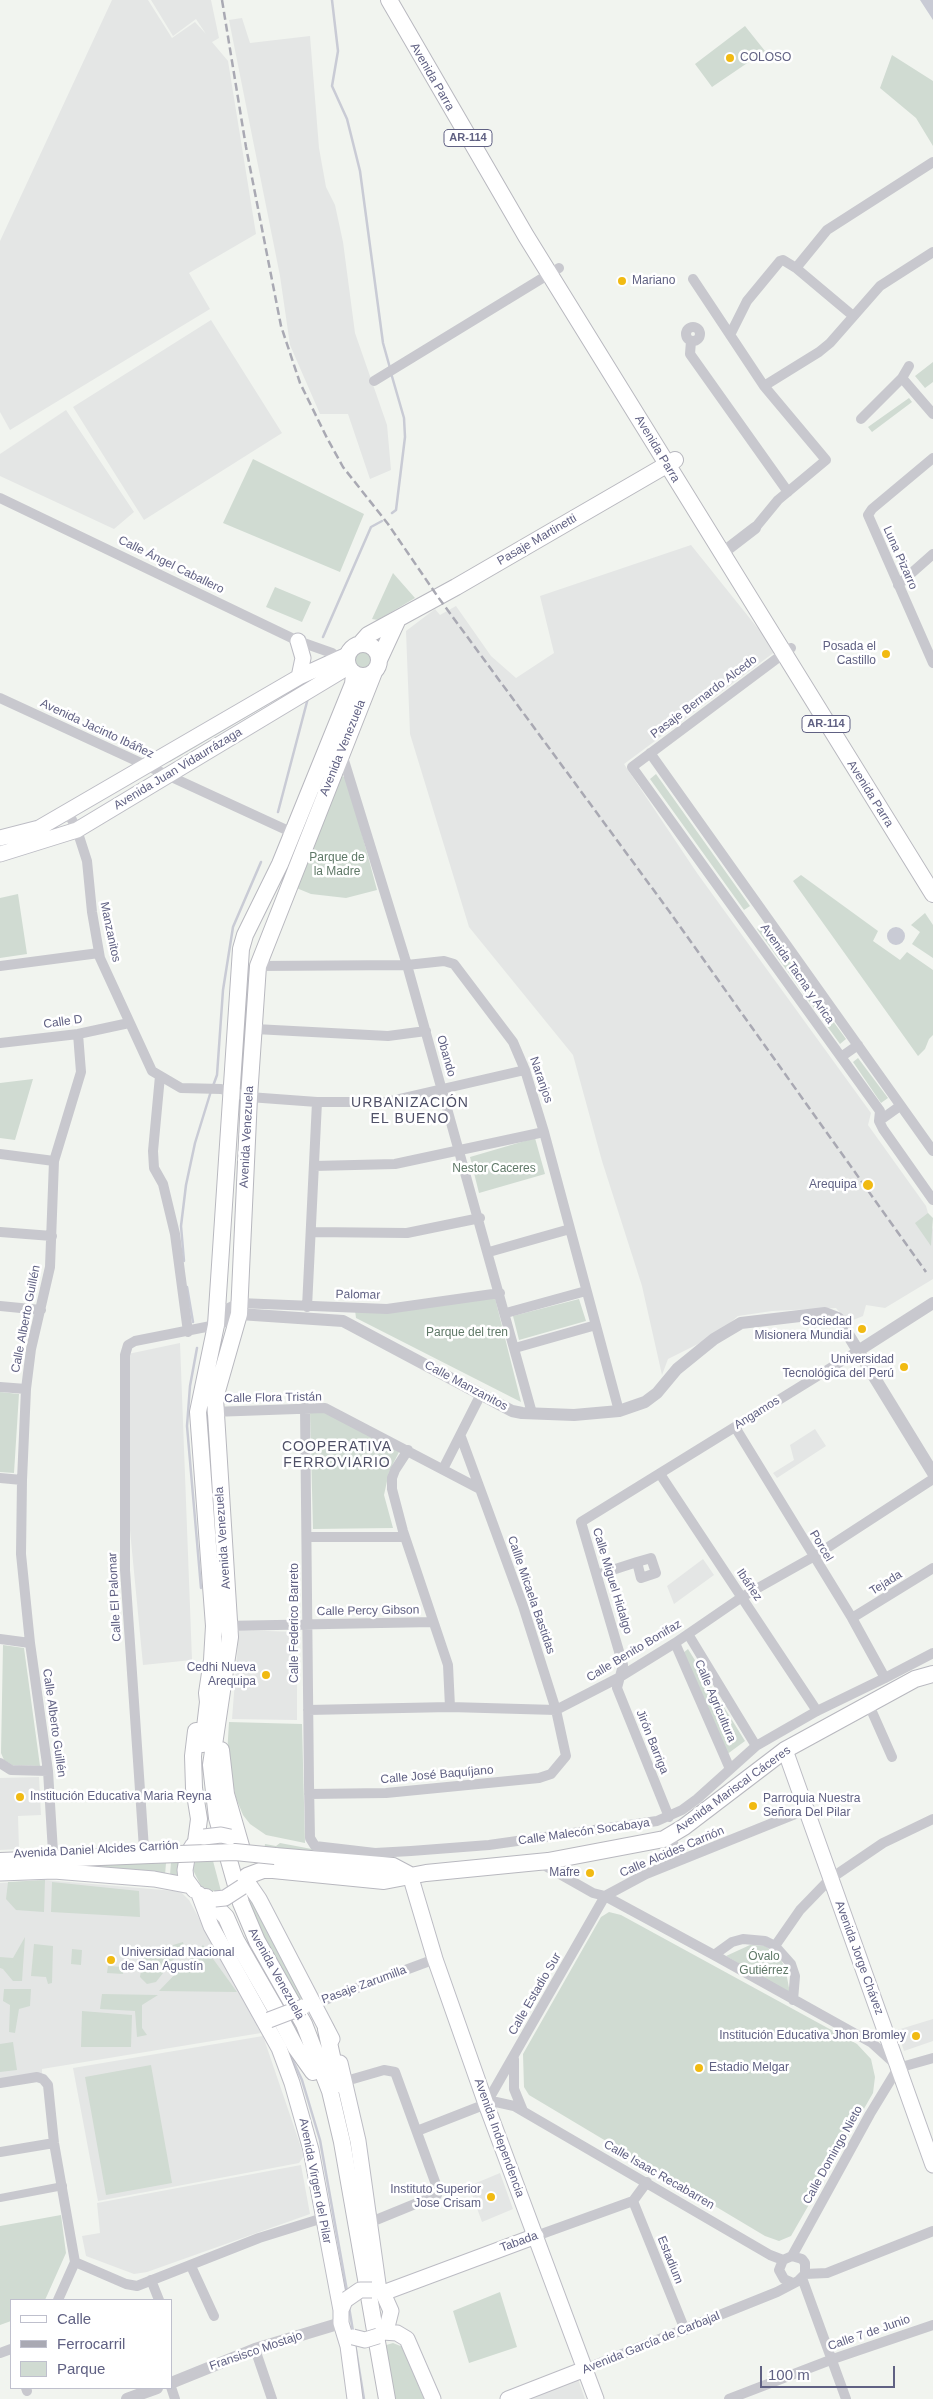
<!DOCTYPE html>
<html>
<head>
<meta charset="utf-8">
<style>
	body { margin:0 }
	#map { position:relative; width:933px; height:2399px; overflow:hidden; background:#f1f4ef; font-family:Arial,sans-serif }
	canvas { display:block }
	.legend { position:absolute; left:10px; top:2299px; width:162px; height:90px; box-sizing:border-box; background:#fff; border:1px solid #bfc0cd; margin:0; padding:6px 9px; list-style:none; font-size:15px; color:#606183 }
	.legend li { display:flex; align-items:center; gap:10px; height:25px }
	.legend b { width:25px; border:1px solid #bfc0cd }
	.scale { position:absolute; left:760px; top:2366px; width:135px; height:22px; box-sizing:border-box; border:2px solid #606183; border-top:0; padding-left:6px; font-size:15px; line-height:18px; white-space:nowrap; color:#606183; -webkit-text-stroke:4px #fff; paint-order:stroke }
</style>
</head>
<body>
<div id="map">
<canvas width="933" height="2399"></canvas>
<ul class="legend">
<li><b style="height:6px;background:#fff"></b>Calle</li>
<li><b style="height:6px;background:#a9a9b3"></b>Ferrocarril</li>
<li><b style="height:14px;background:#d0dbd2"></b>Parque</li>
</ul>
<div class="scale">100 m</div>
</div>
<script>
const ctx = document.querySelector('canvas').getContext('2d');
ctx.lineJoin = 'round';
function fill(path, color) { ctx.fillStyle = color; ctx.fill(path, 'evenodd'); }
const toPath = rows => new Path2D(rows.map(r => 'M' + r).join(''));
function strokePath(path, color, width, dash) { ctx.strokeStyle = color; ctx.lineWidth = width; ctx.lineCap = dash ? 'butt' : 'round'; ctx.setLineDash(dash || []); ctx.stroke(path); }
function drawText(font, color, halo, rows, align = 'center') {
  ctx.font = font + ' Arial,sans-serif'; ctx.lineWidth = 5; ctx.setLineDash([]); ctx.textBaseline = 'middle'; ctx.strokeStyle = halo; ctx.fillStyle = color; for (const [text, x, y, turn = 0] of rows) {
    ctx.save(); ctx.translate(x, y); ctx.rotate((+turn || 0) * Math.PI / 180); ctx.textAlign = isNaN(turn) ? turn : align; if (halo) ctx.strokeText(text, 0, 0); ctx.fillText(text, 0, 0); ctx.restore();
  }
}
fill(toPath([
	[112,0,148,0,172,38,195,22,206,34,196,19,173,36,151,0,211,0,219,38,212,42,228,61,256,234,189,273,210,309,10,430,0,412,0,241],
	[242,18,250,43,310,36,319,148,326,187,335,205,343,242,355,333,387,425,391,470,370,479,348,414,320,414,290,345,280,276,229,20],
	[211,320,282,433,144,520,73,407],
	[66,410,134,512,114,529,0,476,0,454],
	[691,545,776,651,624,764,697,873,871,1113,868,1125,926,1206,933,1230,933,1279,885,1308,866,1305,863,1316,848,1322,836,1308,772,1311,738,1316,716,1335,668,1359,662,1375,642,1286,602,1161,573,1055,469,927,410,734,406,631,435,609,440,615,456,606,491,656,516,678,554,653,540,596],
	[180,1343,192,1660,143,1665,129,1520,128,1354],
	[815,1429,826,1446,777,1478,773,1473,794,1460,790,1445],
	[703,1559,714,1575,674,1604,667,1586],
	[239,1630,297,1632,297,1720,232,1719],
	[39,1777,41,1815,18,1816,19,1849,0,1850,0,1778],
	[45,1880,175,1891,182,1893,189,1900,261,2033,42,2069,42,2075,0,2081,0,1883],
	[933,2019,933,2041,904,2051,897,2030],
	[263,2036,304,2156,299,2163,98,2201,73,2068],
	[301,2165,310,2214,147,2272,134,2274,86,2256,82,2236,100,2233,97,2203],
	[500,2173,513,2209,482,2222,469,2186],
	[578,2379,585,2399,525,2399]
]), '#e4e6e5');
fill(toPath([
	[745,26,765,51,712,87,695,64],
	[892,55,933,81,933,146,916,118,880,88],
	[933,362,933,382,925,388,915,376],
	[909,398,912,402,872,432,868,427],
	[253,459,364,514,340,572,223,523],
	[393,573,415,598,378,620,372,619],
	[275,587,311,602,302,622,266,607],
	'353 661a10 10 0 1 1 20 0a10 10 0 1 1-20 0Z',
	[329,669,170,762,166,758,295,683],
	[656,774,750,906,744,910,650,779],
	[339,775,347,778,377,890,346,898,311,894,294,887],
	[801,875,878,931,873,941,900,960,907,952,933,970,933,1035,929,1039,925,1049,918,1056,793,881],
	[18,894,27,954,0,958,0,898],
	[925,913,933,925,933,958,912,944,920,932,911,925],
	[763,925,846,1039,840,1044,757,929],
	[858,1058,888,1098,881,1103,853,1062],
	[33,1079,15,1140,0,1138,0,1083],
	[535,1138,545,1174,479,1193,470,1157],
	[928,1213,933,1218,931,1246,915,1223],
	[493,1290,521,1402,356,1318,355,1310],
	[579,1299,586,1321,519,1340,513,1316],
	[0,1392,19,1394,14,1473,0,1472],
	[310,1412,328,1413,401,1448,389,1472,384,1495,393,1528,313,1529],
	[3,1645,24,1648,40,1766,12,1765,4,1760,1,1753],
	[688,1649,745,1741,726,1755,683,1653],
	[229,1722,302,1724,305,1843,266,1835,250,1824,243,1815,236,1798,227,1755],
	[208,1842,221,1891,212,1891,201,1886,193,1870,196,1855,200,1848],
	[280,1843,338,1854,264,1852,265,1844,276,1846],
	[171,1862,179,1862,180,1877,170,1875],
	[166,1863,165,1875,54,1866,95,1865],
	[45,1880,44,1912,16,1910,6,1899,8,1882],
	[52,1882,139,1891,140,1917,51,1912],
	[248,1895,305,1997,298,2000,260,1934,246,1896],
	[609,1912,621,1915,857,2044,871,2059,875,2077,873,2093,791,2236,779,2241,765,2236,529,2095,524,2087,523,2054,601,1917],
	[25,1937,22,1981,13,1981,3,1969,0,1968,0,1957,13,1958],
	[183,1942,184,1946,156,1982,147,1984,140,1977,144,1952,151,1953,161,1958,170,1953,173,1945],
	[34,1944,53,1946,52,1983,48,1984,46,1977,31,1976],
	[203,1945,237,1992,159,1991],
	[750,1945,765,1946,778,1955,785,1967,790,1993,726,1956],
	[72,1949,82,1950,81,1965,71,1964],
	[108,1966,124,1967,123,1974,107,1973],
	[4,1989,31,1989,30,2006,19,2009,15,2033,9,2032,10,2005,3,2001],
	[102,1994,158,1995,142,2005,142,2028,147,2035,137,2037,135,2011,100,2009],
	[82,2011,132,2015,131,2047,81,2047],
	[13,2042,17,2070,0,2072,0,2044],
	[151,2065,172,2183,106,2195,85,2077],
	[61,2215,66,2253,45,2300,11,2300,11,2321,0,2325,0,2226],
	[500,2292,517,2347,469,2363,453,2311],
	[393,2343,403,2347,424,2399,393,2399,383,2346]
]), '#d0dbd2');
fill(toPath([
	[920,0,933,0,933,20],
	'887 936a9 9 0 1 1 18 0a9 9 0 1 1-18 0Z'
]), '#c9cbd5');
strokePath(toPath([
	[332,0,338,51,332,86,347,119,360,171,383,343,390,368],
	[391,373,404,418,405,437,396,510,392,513],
	[323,637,371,527,382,521],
	[278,812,308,698],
	[213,1086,217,1075,223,990,233,927,261,862],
	[184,1261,181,1226,186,1185,195,1143,211,1091],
	[187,1287,193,1322],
	[197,1348,190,1386,187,1426,201,1588],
	[287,2048,302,2080,320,2140,347,2291],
	[349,2307,353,2331],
	[355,2344,364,2399]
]), '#c9cbd5', 2.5);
const secondary = toPath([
	[298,641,303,658,299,677],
	[0,838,39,828,299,677,347,655],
	[0,854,77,830,348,667],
	[785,1750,933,2165],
	[193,1845,188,1853,185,1870,186,1879,194,1890],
	[0,1873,54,1871,154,1879,191,1886],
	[410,1875,435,1959,486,2104,596,2399],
	[246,1880,259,1899,332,2039],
	[199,1894,211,1926,279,2048,292,2083,311,2150,341,2310],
	[340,2063,358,2141,379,2291],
	[375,2290,383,2293,391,2311,387,2327,378,2336],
	[383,2293,536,2236],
	[344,2303,341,2310,341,2323,348,2346,355,2399],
	[383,2332,397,2333,407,2339,433,2399],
	[508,2399,585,2369]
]);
const primary = toPath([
	[389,0,526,236,933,894],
	[361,643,368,635,456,587,675,460],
	'347 660a16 16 0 1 1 32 0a16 16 0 1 1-32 0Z',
	[379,660,398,619],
	[374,672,258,966,249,1097,239,1314,215,1398,230,1637,211,1765,217,1818,241,1903,257,1941,304,2024,330,2091,342,2142,387,2399],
	[203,1744,208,1702,207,1693,212,1660,214,1626,198,1412,216,1325,241,949,245,935,280,864,353,684,354,674],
	[221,1750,226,1794,241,1846],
	[196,1842,199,1819,194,1788,193,1756,196,1731],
	[275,1856,393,1866,410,1875],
	[0,1861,151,1855],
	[247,1876,263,1870,273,1870,384,1881,426,1873,548,1861,664,1839,684,1827,785,1750,915,1679,933,1674],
	[206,1897,226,1917,236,1940,275,2008,296,2048,313,2072],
	[326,2029,338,2084]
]);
strokePath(secondary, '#bcbcc4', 17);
strokePath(primary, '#b8b8bf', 18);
strokePath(toPath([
	[0,2198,63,2186]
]), '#c8c8ce', 8);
strokePath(toPath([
	[693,279,764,386,826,460,778,500,755,528],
	[852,315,796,268,827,230,933,162],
	'686 334a7 7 0 1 1 14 0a7 7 0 1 1-14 0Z',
	[730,335,747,301,780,261,783,260,796,268],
	[691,341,690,354,788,492],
	[902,378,933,414],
	[374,381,559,268],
	[764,386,819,352,830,343,880,286,933,252],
	[861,419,902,378,909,366],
	[933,458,872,509,868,515,933,663],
	[0,498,298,641,332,653,344,662],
	[898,585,933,554],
	[791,648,632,767,880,1111,879,1121,883,1129,933,1200],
	[0,698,293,833],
	[650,753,933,1151],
	[342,754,407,965,532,1413],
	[68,812,77,830,87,861,92,912,100,958,152,1071,181,1088,221,1089,249,1097,317,1102,386,1102,525,1070],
	[0,966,99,953],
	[258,966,407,965,444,961,454,964,513,1042,525,1070,544,1132,619,1411],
	[255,1029,388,1036,426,1031],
	[0,1043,78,1034,129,1023],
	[841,1057,858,1045],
	[160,1076,153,1151,154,1168,163,1184,175,1234,188,1332],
	[879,1121,900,1106],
	[0,1154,54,1161],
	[314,1166,395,1164,544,1132],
	[0,1232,52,1236],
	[311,1232,407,1233,480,1218],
	[489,1252,570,1229],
	[0,1306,41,1310],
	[307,1307,317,1102],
	[506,1313,586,1291],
	[216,1314,239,1303,387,1309,500,1293],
	[515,1348,596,1325],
	[0,1387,26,1389],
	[305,1407,309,1784,310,1838,315,1846,375,1853,411,1851,489,1845,657,1821,682,1810,697,1799,756,1746,817,1711,885,1678,933,1653],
	[212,1412,325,1408,478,1488],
	[735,1427,852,1618,885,1678],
	[408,1450,395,1470,392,1478,392,1489,403,1531,448,1665,450,1707],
	[443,1469,481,1394],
	[660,1474,817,1711],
	[0,1478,22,1480],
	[307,1537,405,1537],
	[597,1575,637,1562,651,1558,656,1573,641,1578,637,1562],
	[852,1618,933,1568],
	[224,1626,433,1622],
	[688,1634,756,1746],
	[0,1639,30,1643],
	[675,1643,730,1769],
	[869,1705,892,1757],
	[308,1710,450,1707,556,1710,620,1677,675,1643,742,1597,813,1557,933,1479],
	[0,1763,11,1770,48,1771],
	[309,1794,386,1793,539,1778,551,1774,566,1756,556,1710,523,1606,461,1437],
	[669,1817,617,1688,623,1665,581,1522,858,1351],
	[670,1836,680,1860],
	[144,1849,125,1570,125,1355,128,1345,135,1341,216,1325],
	[53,1852,48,1771,30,1643,21,1554,22,1480,26,1389,31,1349,50,1267,54,1161,81,1072,78,1034],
	[540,1863,593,1893,605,1896,714,1955,872,2043,894,2063],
	[775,1946,800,1910,830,1879,883,1843,933,1819],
	[714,1955,732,1942,743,1939,765,1941,775,1946,791,1964,795,1976,793,2000],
	[314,2004,435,1959],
	[514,2059,514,2089,523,2111],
	[898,2068,933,2058],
	[346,2081,384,2070,395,2072,438,2190,437,2195,371,2222],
	[0,2083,37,2077,43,2079,48,2085,54,2143,75,2262,58,2300],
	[486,2104,605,1896,646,1874,805,1810],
	[417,2131,486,2104,496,2102,514,2106,770,2255,783,2260],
	[0,2152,54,2143],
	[633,2201,685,2330],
	[536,2236,633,2201,647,2182],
	[792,2256,870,2114,898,2068],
	[75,2262,126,2284,137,2286,259,2238,323,2218],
	[191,2266,214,2316],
	[805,2274,827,2273,933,2231],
	[802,2278,846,2399],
	[151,2280,159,2300],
	[255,2349,272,2399],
	[0,2353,11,2349],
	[585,2369,777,2292,798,2281,805,2274,805,2263,802,2259,792,2256,783,2260,779,2270,784,2279,793,2283],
	[171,2387,175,2399],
	[26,2388,27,2391],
	[729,2399,833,2359,933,2325]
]), '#c8c8ce', 10);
strokePath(toPath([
	[729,548,755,528],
	[216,1325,239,1314,343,1321,512,1411,522,1413,574,1415,619,1411,645,1402,657,1393,677,1369,714,1339,741,1323,825,1313,838,1318,933,1473],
	[858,1351,933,1303],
	[171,2383,255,2349,341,2323],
	[127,2399,157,2388]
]), '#c8c8ce', 12);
strokePath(secondary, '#fff', 15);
strokePath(primary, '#fff', 16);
strokePath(toPath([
	[222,0,246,147,281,326,300,383,327,438,343,467,388,524,438,597,669,911,926,1272]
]), '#a9a9b3', 2.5, [8, 4]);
const secondaryBridge = toPath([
	[204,1837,221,1835,230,1837],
	[215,1899,225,1898,242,1887],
	[269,2020,303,2007],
	[347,2299,360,2290,372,2290],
	[353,2337,365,2340,378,2336]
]);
const primaryBridge = toPath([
	[151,1855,235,1852,275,1856]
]);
strokePath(secondaryBridge, '#bcbcc4', 17, []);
strokePath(primaryBridge, '#b8b8bf', 18, []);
strokePath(secondaryBridge, '#fff', 15);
strokePath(primaryBridge, '#fff', 16);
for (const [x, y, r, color] of [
	[730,58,5,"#f1ba12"],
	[622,281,5,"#f1ba12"],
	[886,654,5,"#f1ba12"],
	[868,1185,6,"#f1ba12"],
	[862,1329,5,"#f1ba12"],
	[904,1367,5,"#f1ba12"],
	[266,1675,5,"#f1ba12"],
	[20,1797,5,"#f1ba12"],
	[753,1806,5,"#f1ba12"],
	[590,1873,5,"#f1ba12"],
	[111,1960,5,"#f1ba12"],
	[916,2036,5,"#f1ba12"],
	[699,2068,5,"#f1ba12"],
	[491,2197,5,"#f1ba12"]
]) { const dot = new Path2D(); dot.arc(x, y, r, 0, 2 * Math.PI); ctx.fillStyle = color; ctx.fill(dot); strokePath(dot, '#fff', 2); }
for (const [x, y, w] of [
	[468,138,48],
	[826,724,48]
]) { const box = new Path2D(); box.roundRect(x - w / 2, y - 8.5, w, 17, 4); ctx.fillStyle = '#fff'; ctx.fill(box); strokePath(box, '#606183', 1); }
drawText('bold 11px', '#606183', null, [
	["AR-114",468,138],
	["AR-114",826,724]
]);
drawText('12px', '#606183', '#fff', [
	["COLOSO",740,58,"left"],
	["Mariano",632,281,"left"],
	["Posada el",876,647],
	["Castillo",876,661],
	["Arequipa",857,1185],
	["Sociedad",852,1322],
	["Misionera Mundial",852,1336],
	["Universidad",894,1360],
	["Tecnológica del Perú",894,1374],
	["Cedhi Nueva",256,1668],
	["Arequipa",256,1682],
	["Institución Educativa Maria Reyna",30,1797,"left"],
	["Parroquia Nuestra",763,1799,"left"],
	["Señora Del Pilar",763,1813,"left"],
	["Mafre",580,1873],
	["Universidad Nacional",121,1953,"left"],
	["de San Agustín",121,1967,"left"],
	["Institución Educativa Jhon Bromley",906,2036],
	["Estadio Melgar",709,2068,"left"],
	["Instituto Superior",481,2190],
	["Jose Crisam",481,2204]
], 'right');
drawText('12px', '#606183', '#fff', [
	["Avenida Parra",432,77,60],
	["Avenida Parra",657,449,59],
	["Pasaje Martinetti",537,540,-30],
	["Luna Pizarro",900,558,66],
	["Calle Ángel Caballero",171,565,26],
	["Pasaje Bernardo Alcedo",704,697,-37],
	["Avenida Jacinto Ibáñez",97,729,25],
	["Avenida Venezuela",343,748,-68],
	["Avenida Juan Vidaurrázaga",178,769,-31],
	["Avenida Parra",870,794,58],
	["Manzanitos",110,932,78],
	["Avenida Tacna y Arica",797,974,55],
	["Calle D",63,1022,-8],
	["Obando",446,1056,74],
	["Naranjos",541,1080,71],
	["Avenida Venezuela",247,1137,-87],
	["Palomar",358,1295,1],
	["Calle Alberto Guillén",26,1319,-79],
	["Calle Manzanitos",466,1386,28],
	["Calle Flora Tristán",273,1398,-1],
	["Angamos",757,1413,-32],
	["Avenida Venezuela",223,1538,-94],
	["Porcel",821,1546,59],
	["Calle Miguel Hidalgo",612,1581,73],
	["Tejada",886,1583,-32],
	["Ibáñez",749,1585,56],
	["Callle Micaela Bastidas",531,1595,71],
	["Calle El Palomar",115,1597,-93],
	["Calle Percy Gibson",368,1611,-1],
	["Calle Federico Barreto",295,1623,-90],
	["Calle Benito Bonifaz",634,1651,-31],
	["Calle Agricultura",715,1701,67],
	["Calle Alberto Guillén",54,1723,82],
	["Jirón Barriga",652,1742,68],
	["Calle José Baquíjano",437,1775,-5],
	["Avenida Mariscal Cáceres",733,1790,-36],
	["Calle Malecón Socabaya",584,1832,-8],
	["Avenida Daniel Alcides Carrión",96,1850,-3],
	["Calle Alcides Carrión",672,1852,-23],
	["Avenida Jorge Chávez",859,1958,70],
	["Avenida Venezuela",276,1974,61],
	["Pasaje Zarumilla",364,1985,-20],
	["Calle Estadio Sur",535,1994,-60],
	["Avenida Independencia",499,2138,70],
	["Calle Domingo Nieto",833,2155,-61],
	["Calle Isaac Recabarren",659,2175,30],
	["Avenida Virgen del Pilar",315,2181,79],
	["Tabada",519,2242,-20],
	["Estadium",670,2260,68],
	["Calle 7 de Junio",869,2333,-19],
	["Avenida García de Carbajal",651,2343,-22],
	["Fransisco Mostajo",256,2351,-19]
]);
drawText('12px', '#607968', '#fff', [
	["Parque de",337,858],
	["la Madre",337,872],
	["Nestor Caceres",494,1169],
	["Parque del tren",467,1333],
	["Óvalo",764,1957],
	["Gutiérrez",764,1971]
]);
ctx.letterSpacing = '1px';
drawText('14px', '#4f5067', '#fff', [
	["URBANIZACIÓN",410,1103],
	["EL BUENO",410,1119],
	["COOPERATIVA",337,1447],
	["FERROVIARIO",337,1463]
]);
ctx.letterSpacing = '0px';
</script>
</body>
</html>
